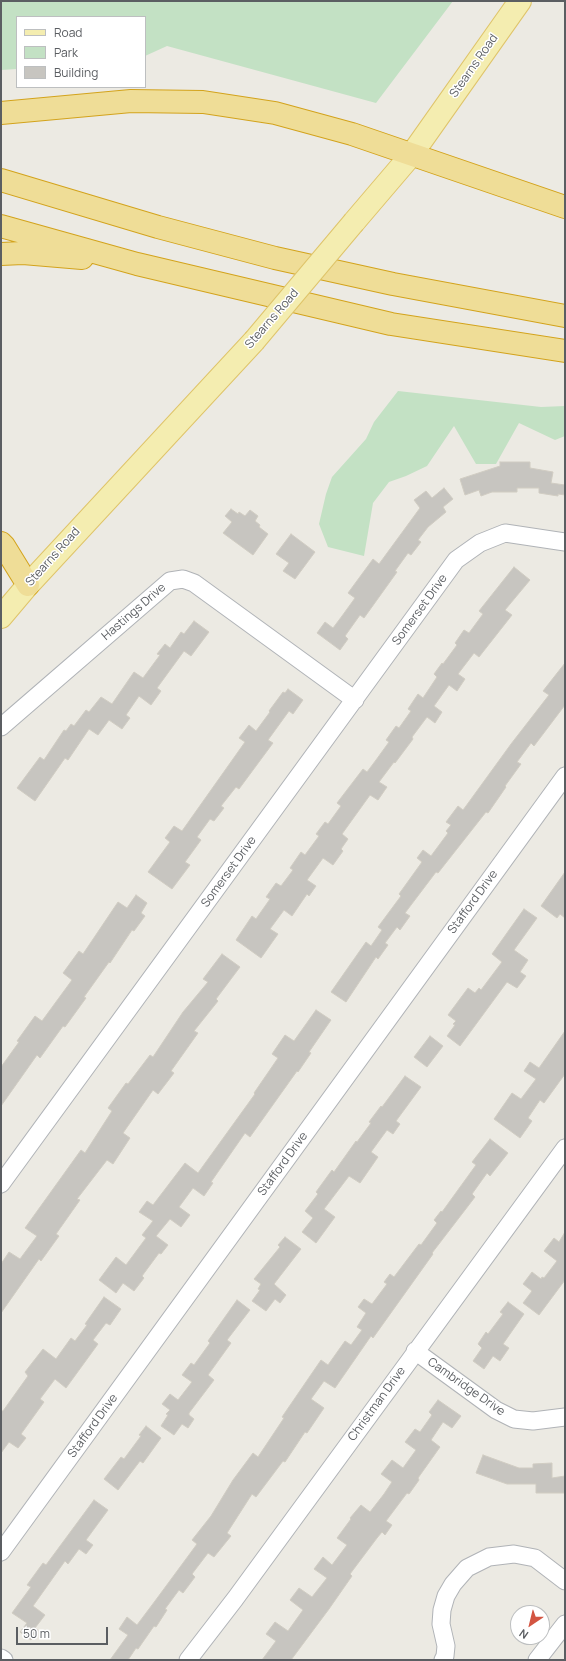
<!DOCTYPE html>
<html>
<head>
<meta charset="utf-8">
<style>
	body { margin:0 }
	#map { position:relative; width:566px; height:1661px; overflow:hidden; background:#eceae3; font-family:Manrope,sans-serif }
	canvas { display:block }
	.frame { position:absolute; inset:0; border:2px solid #5b5e62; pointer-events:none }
	.legend { position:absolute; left:16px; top:16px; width:130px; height:72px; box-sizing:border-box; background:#fff; border:1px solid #bdbfc0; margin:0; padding:5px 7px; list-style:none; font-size:12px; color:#5b5e62 }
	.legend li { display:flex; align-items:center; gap:8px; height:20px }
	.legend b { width:20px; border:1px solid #bdbfc0 }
	.north { position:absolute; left:510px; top:1605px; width:40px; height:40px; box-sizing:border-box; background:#fff; border:1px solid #bdbfc0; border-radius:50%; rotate:215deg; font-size:11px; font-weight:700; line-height:16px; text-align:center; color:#5b5e62 }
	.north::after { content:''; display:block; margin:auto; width:14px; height:18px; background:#d35542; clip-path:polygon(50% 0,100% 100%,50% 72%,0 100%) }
	.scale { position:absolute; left:16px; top:1627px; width:92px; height:18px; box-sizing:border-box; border:2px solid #5b5e62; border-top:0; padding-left:5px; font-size:12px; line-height:14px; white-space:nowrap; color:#5b5e62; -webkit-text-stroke:3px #fff; paint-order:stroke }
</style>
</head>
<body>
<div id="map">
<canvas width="566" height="1661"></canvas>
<div class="frame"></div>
<ul class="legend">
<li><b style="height:5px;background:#f4edb0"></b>Road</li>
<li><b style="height:11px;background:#c3e1c4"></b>Park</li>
<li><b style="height:11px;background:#c7c5c0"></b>Building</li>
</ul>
<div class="north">N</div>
<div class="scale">50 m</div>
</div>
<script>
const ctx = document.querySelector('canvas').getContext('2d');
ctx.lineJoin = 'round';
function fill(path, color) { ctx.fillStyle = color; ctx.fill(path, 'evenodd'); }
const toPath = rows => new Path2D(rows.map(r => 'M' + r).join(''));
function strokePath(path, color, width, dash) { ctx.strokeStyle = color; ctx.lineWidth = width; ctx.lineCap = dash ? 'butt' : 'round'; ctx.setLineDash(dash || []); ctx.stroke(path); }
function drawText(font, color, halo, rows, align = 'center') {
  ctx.font = font + ' Manrope,sans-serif'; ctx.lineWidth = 3; ctx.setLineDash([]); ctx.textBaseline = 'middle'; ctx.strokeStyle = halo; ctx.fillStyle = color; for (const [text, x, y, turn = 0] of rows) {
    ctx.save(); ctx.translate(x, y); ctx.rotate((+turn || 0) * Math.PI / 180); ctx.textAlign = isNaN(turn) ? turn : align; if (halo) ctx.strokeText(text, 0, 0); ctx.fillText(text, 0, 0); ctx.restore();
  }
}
fill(toPath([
	[1,1,453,1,376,103,167,46,145,56,145,17,17,17,17,69,1,70],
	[398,391,541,407,565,406,565,436,555,440,519,423,496,464,476,464,454,426,427,466,406,476,389,482,373,503,364,556,328,547,319,524,326,494,332,477,366,439,374,422]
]), '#c3e1c4');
const building = toPath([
	[500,462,530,462,530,468,553,472,551,483,565,485,565,495,558,494,558,496,539,493,539,488,517,488,517,492,492,492,481,496,479,490,465,495,460,479,500,466,500,462],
	[444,488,453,499,443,507,446,512,428,527,418,540,421,542,411,555,408,553,395,571,397,572,364,618,360,615,345,636,348,639,340,650,317,633,325,622,333,628,342,616,355,598,348,593,373,559,379,564,420,508,414,500,426,491,432,498,444,488],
	[231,509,238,514,239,512,245,516,250,510,258,516,255,521,260,525,259,527,268,534,253,555,223,533,232,522,225,516,231,509],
	[291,534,315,552,295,579,283,571,289,563,276,554,291,534],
	[514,567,530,580,505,610,512,615,479,657,474,653,458,674,465,679,457,691,449,685,434,706,442,712,435,723,427,717,412,737,413,739,395,763,394,762,379,782,387,787,378,800,370,795,342,834,348,839,341,849,343,851,333,865,323,858,307,880,316,886,309,896,307,894,292,916,284,910,270,929,278,934,261,958,236,940,252,916,256,919,270,899,266,897,276,883,281,886,293,870,290,868,301,852,305,855,319,836,316,834,325,822,328,824,341,806,337,803,363,769,367,772,376,760,389,742,386,740,396,726,399,728,411,711,408,709,418,694,423,698,437,677,434,674,442,663,443,664,457,645,455,643,464,630,469,633,483,614,479,611,514,567],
	[194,621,209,632,191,656,184,651,157,688,161,691,151,705,139,696,126,715,130,718,122,729,109,720,98,735,89,729,68,760,65,758,35,801,17,788,40,757,44,760,64,730,66,731,71,724,74,726,86,710,89,712,101,697,112,704,134,672,143,678,160,655,157,654,165,644,170,648,181,632,184,634,194,621],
	[565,663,565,705,534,746,531,743,517,762,521,764,505,786,506,787,488,813,486,812,438,873,436,872,405,913,410,916,400,930,397,927,385,943,388,945,378,959,376,957,346,1002,331,992,366,942,371,946,382,930,378,927,401,896,399,894,422,862,417,858,423,850,431,856,448,833,446,831,451,825,446,822,458,806,463,810,466,806,511,744,549,695,543,691,565,663],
	[288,689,303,700,293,714,289,711,268,740,273,743,239,789,236,787,221,806,224,808,214,821,210,819,197,837,201,840,185,862,190,865,172,889,148,872,170,842,165,838,174,826,182,831,245,742,239,738,249,725,256,731,270,712,269,711,283,692,285,693,288,689],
	[565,872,565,918,560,914,557,918,541,906,565,872],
	[136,895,147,903,141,913,145,916,134,931,132,930,110,963,109,962,84,997,86,998,65,1027,63,1026,40,1058,37,1055,1,1106,1,1067,19,1042,17,1041,35,1016,42,1021,72,980,63,973,79,951,83,954,118,902,127,908,136,895],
	[524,909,537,918,514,950,528,960,520,972,526,976,517,988,507,982,460,1046,447,1036,455,1025,453,1024,456,1021,448,1015,468,988,475,993,479,988,481,990,502,962,492,954,524,909],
	[222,954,240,967,216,999,218,1001,194,1031,198,1033,171,1071,174,1073,158,1094,153,1090,123,1133,130,1138,113,1164,107,1160,77,1199,80,1200,56,1234,59,1236,41,1261,39,1259,1,1313,1,1264,9,1252,20,1259,37,1236,25,1228,81,1150,85,1153,112,1111,108,1108,126,1083,128,1084,150,1055,153,1057,183,1012,208,982,203,979,222,954],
	[316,1010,331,1020,309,1052,311,1053,298,1072,297,1071,250,1137,245,1133,211,1182,213,1183,204,1196,193,1188,179,1207,190,1215,181,1227,170,1219,156,1236,168,1245,161,1254,159,1253,142,1276,144,1278,134,1291,123,1283,116,1293,99,1280,116,1257,126,1265,146,1238,142,1235,153,1221,139,1212,147,1201,153,1205,185,1163,198,1173,255,1094,254,1093,278,1058,272,1054,285,1035,294,1041,316,1010],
	[565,1031,565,1074,544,1103,540,1100,528,1118,532,1121,520,1138,494,1119,512,1093,521,1099,536,1079,524,1071,530,1062,539,1068,565,1031],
	[430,1036,443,1046,427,1067,414,1057,430,1036],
	[405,1076,421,1087,396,1121,400,1124,393,1134,387,1130,371,1152,378,1157,360,1183,349,1176,324,1209,335,1217,316,1243,302,1232,313,1218,305,1211,318,1194,316,1192,332,1170,334,1172,356,1141,357,1142,371,1123,369,1122,381,1106,382,1107,405,1076],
	[490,1139,508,1153,490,1176,487,1173,472,1194,475,1197,432,1253,433,1254,373,1338,371,1336,335,1388,324,1381,311,1399,324,1408,307,1433,305,1432,285,1462,283,1461,256,1497,252,1494,227,1533,231,1536,214,1557,208,1553,192,1574,195,1577,183,1593,179,1590,165,1609,167,1610,156,1627,154,1626,138,1649,136,1648,128,1660,110,1660,128,1635,119,1629,127,1617,137,1625,155,1601,197,1544,192,1540,211,1516,233,1480,253,1453,258,1457,284,1418,282,1417,321,1360,328,1365,345,1341,351,1345,362,1330,357,1327,366,1313,358,1307,364,1299,372,1304,387,1284,384,1282,390,1274,394,1277,419,1244,421,1245,437,1223,434,1220,441,1211,442,1212,476,1165,472,1162,490,1139],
	[565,1232,565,1280,539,1315,523,1303,532,1291,523,1284,532,1272,541,1279,542,1277,544,1278,557,1261,544,1251,554,1238,559,1242,565,1232],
	[285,1237,301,1249,274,1284,286,1295,280,1303,275,1299,266,1311,252,1301,260,1290,258,1289,261,1284,254,1279,280,1247,278,1245,285,1237],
	[104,1297,121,1309,110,1325,106,1323,93,1340,98,1344,66,1388,55,1379,40,1399,44,1402,21,1434,26,1438,18,1448,9,1442,1,1453,1,1411,3,1411,28,1376,25,1372,43,1349,56,1359,71,1338,75,1341,87,1325,85,1324,104,1297],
	[237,1300,250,1310,227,1340,231,1343,208,1375,214,1380,189,1413,189,1415,194,1419,188,1428,182,1424,174,1435,161,1426,168,1415,166,1414,170,1410,162,1404,170,1394,178,1400,192,1382,182,1375,191,1363,194,1365,210,1343,208,1341,237,1300],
	[508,1302,524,1314,503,1344,509,1348,500,1361,493,1356,484,1369,473,1361,482,1348,478,1344,486,1332,488,1334,503,1314,500,1312,508,1302],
	[438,1400,461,1416,452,1428,443,1422,431,1440,440,1447,418,1478,419,1480,409,1494,407,1493,386,1521,392,1525,385,1535,382,1532,377,1538,350,1574,352,1576,329,1609,291,1660,262,1660,276,1641,266,1634,275,1622,288,1631,303,1610,290,1600,299,1588,312,1597,327,1578,314,1569,323,1557,332,1565,347,1545,337,1538,351,1519,350,1518,361,1505,370,1512,384,1494,392,1482,381,1474,392,1460,403,1468,416,1450,405,1442,415,1429,420,1432,432,1415,429,1412,438,1400],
	[146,1426,161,1438,143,1463,140,1461,118,1490,104,1479,121,1457,124,1459,141,1436,139,1435,146,1426],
	[483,1455,519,1468,533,1468,533,1464,552,1463,552,1478,565,1476,565,1493,536,1493,536,1484,507,1484,476,1473,483,1455],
	[94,1500,108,1510,86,1540,93,1545,86,1554,79,1549,68,1564,65,1561,33,1606,45,1615,35,1628,38,1630,31,1640,20,1632,27,1623,12,1613,31,1587,27,1585,43,1563,46,1565,94,1500]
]);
fill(building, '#c7c5c0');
strokePath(building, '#d0ccc2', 1);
const minor = toPath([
	[1,727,170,581,183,579,194,583,355,700],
	[1,1184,456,560,480,543,505,533,565,542],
	[415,1351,496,1410,514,1419,533,1421,565,1417],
	[1,1552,565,776],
	[1,1658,4,1660],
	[188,1660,235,1599,565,1148],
	[443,1660,445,1656,446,1646,441,1624,442,1610,446,1596,453,1584,467,1568,489,1557,514,1554,535,1558,565,1581],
	[537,1660,565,1624]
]);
const major = toPath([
	[354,222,412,154,520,1],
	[1,617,28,585,254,341]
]);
const highway = toPath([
	[1,113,131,101,203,102,275,113,352,134,565,207],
	[1,180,158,227,275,258,393,284,565,316],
	[1,226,137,264,391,324,565,351],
	[1,254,23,253,82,258],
	[1,543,4,546,28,585]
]);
strokePath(minor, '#b0b3b7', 19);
strokePath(major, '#dfc469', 24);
strokePath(highway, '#d3a31c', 24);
strokePath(minor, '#fff', 17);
strokePath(major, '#f4edb0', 22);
strokePath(highway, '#efdd97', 22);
const majorBridge = toPath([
	[254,341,354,222]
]);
strokePath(majorBridge, '#dfc469', 24, []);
strokePath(majorBridge, '#f4edb0', 22);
drawText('12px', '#5b5e62', '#fff', [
	["Stearns Road",474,66,-55],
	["Stearns Road",272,319,-49],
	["Stearns Road",53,557,-48],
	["Somerset Drive",420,610,-54],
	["Hastings Drive",134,612,-41],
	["Somerset Drive",229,872,-54],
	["Stafford Drive",473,902,-54],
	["Stafford Drive",283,1164,-54],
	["Cambridge Drive",466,1387,35],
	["Christman Drive",377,1404,-54],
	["Stafford Drive",93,1426,-54]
]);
</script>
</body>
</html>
